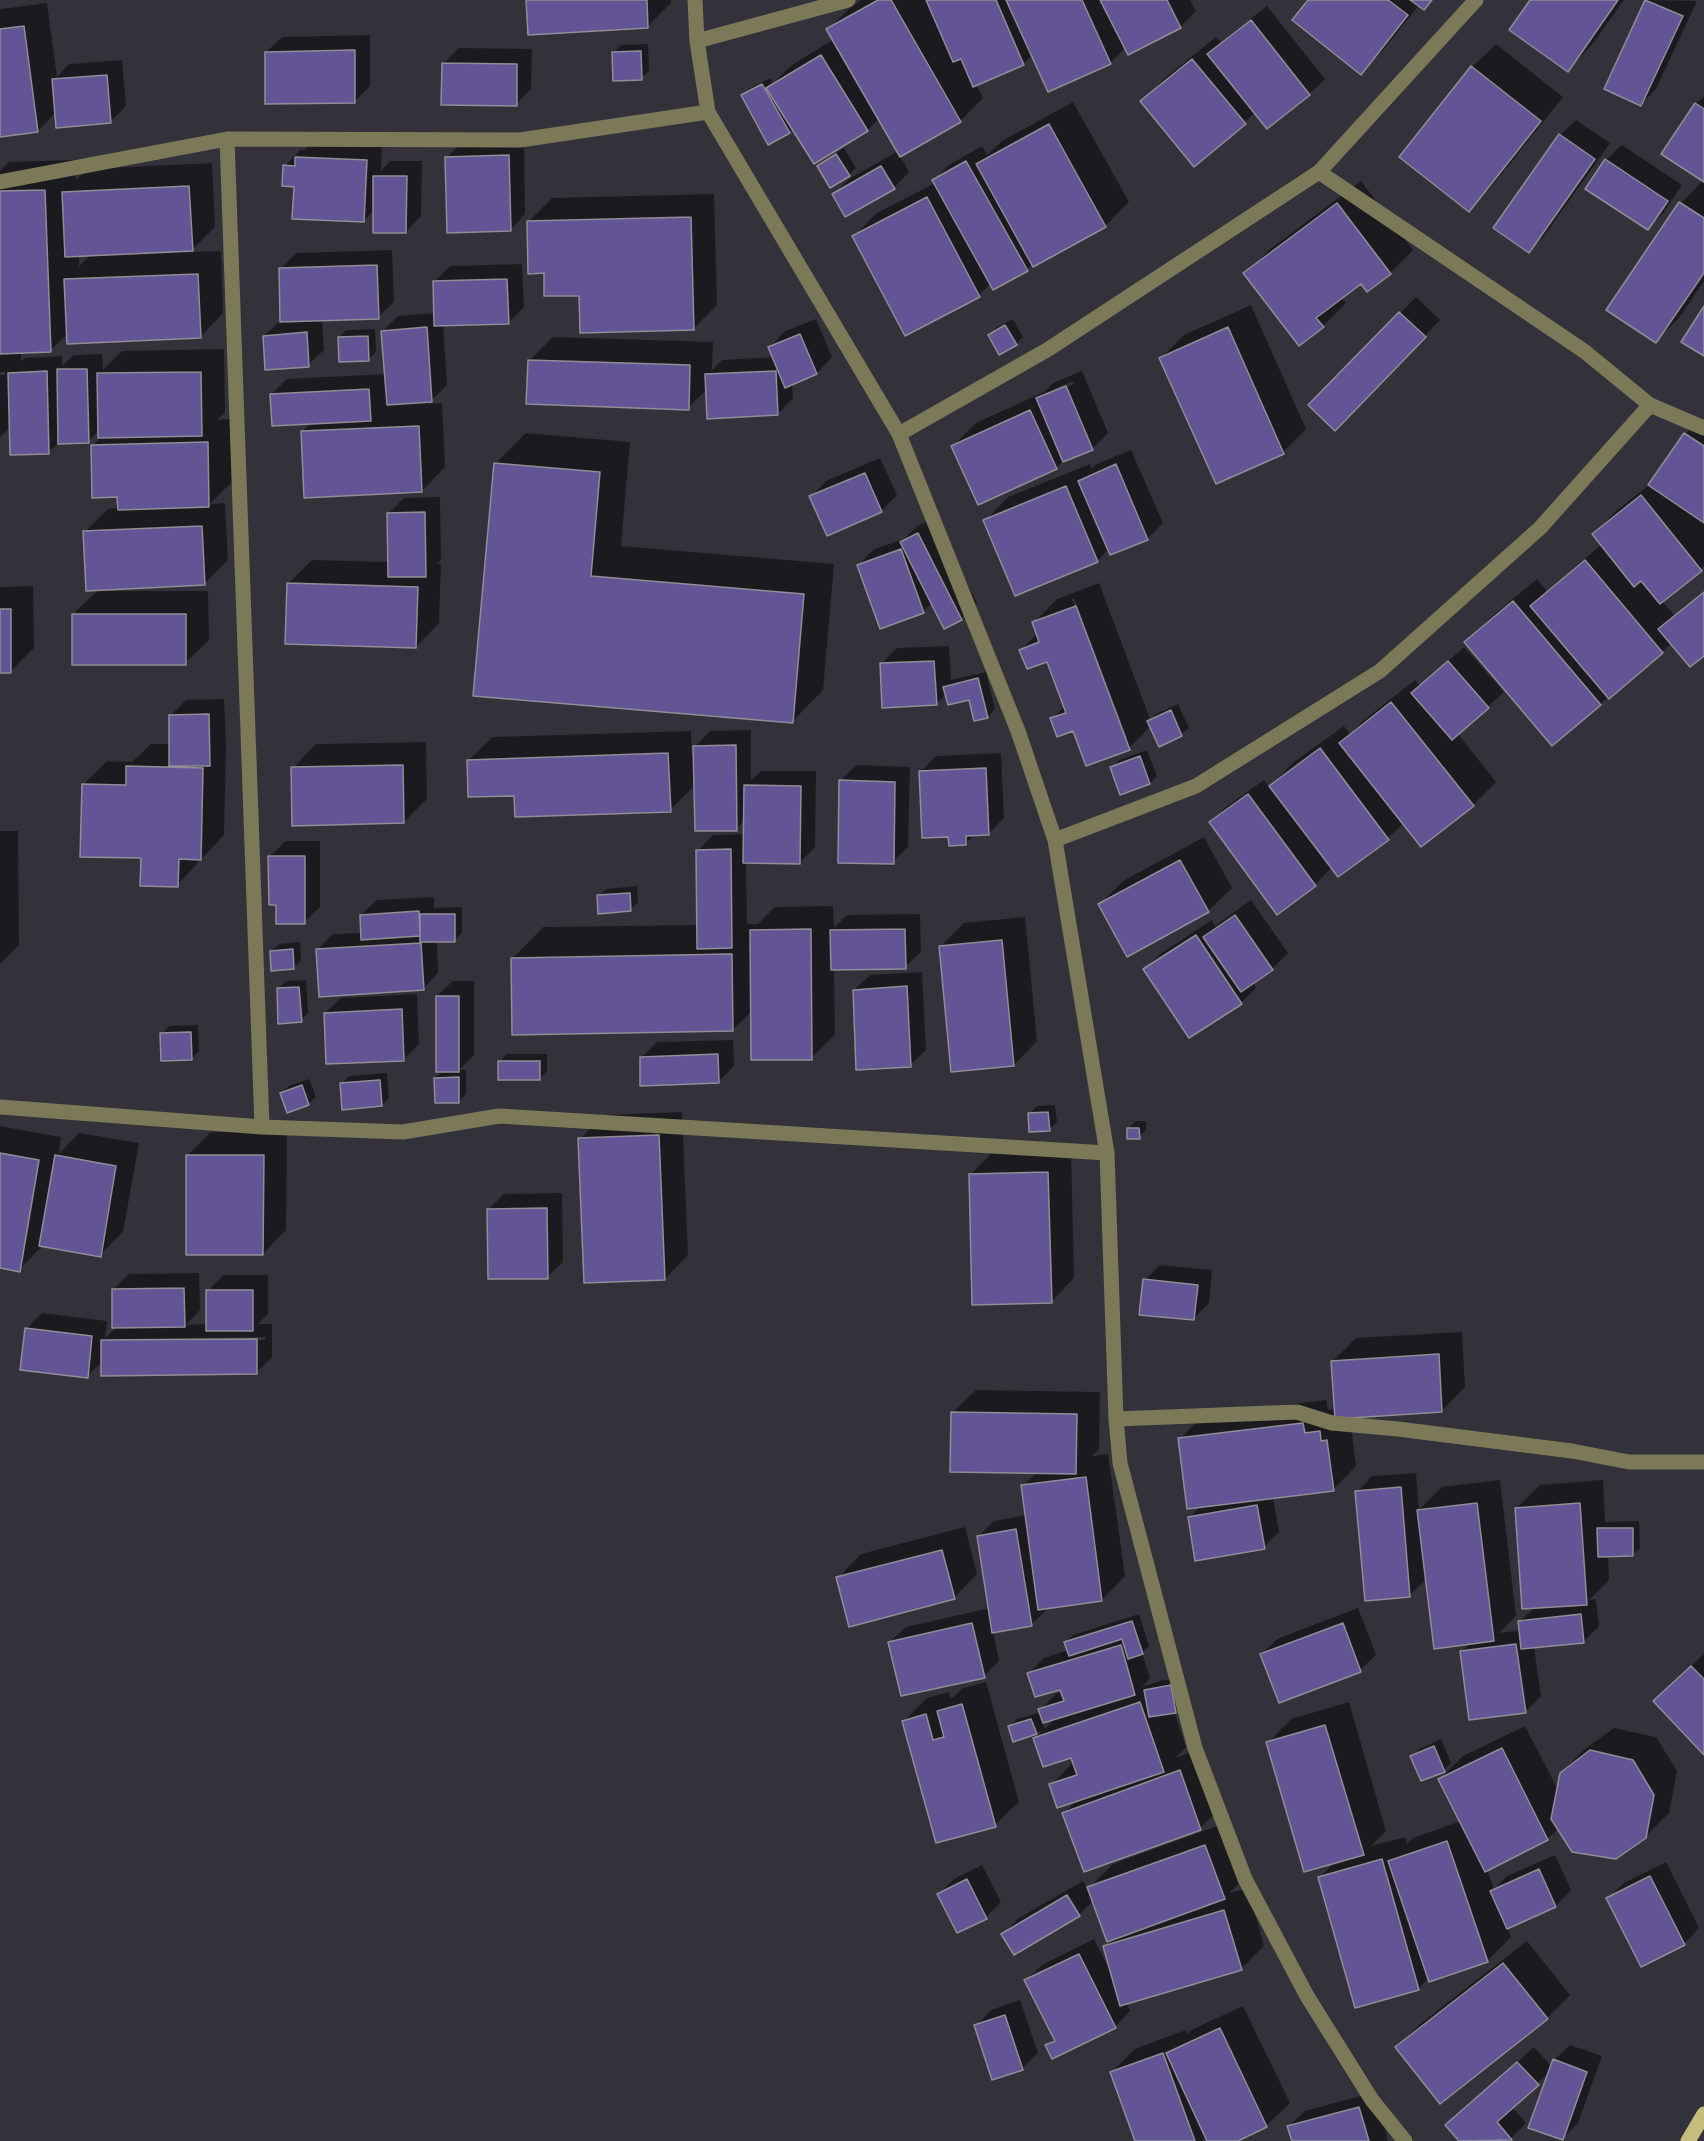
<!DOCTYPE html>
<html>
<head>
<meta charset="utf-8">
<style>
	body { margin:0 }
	canvas { display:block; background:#33323a }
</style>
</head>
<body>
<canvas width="1704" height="2141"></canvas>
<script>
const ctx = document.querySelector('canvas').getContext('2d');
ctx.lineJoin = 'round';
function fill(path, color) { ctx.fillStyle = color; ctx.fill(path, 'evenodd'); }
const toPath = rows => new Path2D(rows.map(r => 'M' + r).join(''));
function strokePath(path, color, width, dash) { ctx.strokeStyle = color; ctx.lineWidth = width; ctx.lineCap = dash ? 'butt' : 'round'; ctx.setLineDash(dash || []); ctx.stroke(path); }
fill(toPath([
	[527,0,671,0,671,3,647,27],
	[862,0,1190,0,1196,11,1180,27,1126,47,1110,63,1033,55,1023,64,976,84,983,98,960,121,900,156,909,172,894,188,834,194,849,179,898,151,879,118,868,130,815,162,793,128,789,132,743,96,750,88,770,78,773,83,792,65,834,39,828,29,852,6],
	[1310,0,1433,0,1424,8,1419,5,1384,49,1361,73],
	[1532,0,1624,0,1591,46,1568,70],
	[1647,0,1697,1,1656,89,1641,104,1606,88],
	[47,3,57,77,69,64,122,60,126,106,110,122,56,112,38,131,0,136,0,9],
	[1267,6,1325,79,1309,94,1255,113,1194,165,1142,101,1165,78,1216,37,1221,42],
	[370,35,370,86,354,102,266,52,282,37],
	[648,44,649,71,641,78,613,53,621,45],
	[1496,44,1563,97,1492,186,1469,210,1472,67],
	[459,48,532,49,531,89,516,105,443,64],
	[1704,97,1704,281,1679,318,1655,341,1608,310,1681,203,1703,180,1696,104],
	[1073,102,1129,202,1105,226,1034,265,1033,263,1027,270,991,283,979,295,854,236,877,213,935,183,934,180,949,165,982,146,987,155,1002,141],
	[1576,120,1610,143,1544,236,1529,251,1560,135],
	[524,141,525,214,510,230,447,158,462,142],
	[312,142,382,145,381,171,390,161,422,161,421,216,406,232,375,210,363,221,285,166,300,150,304,150],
	[1622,145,1682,185,1663,213,1648,228,1606,160],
	[844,148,856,168,849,175,819,167,826,159],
	[75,160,76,180,87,169,212,163,215,227,190,252,221,251,223,313,200,337,68,333,50,351,21,352,21,361,25,358,62,356,62,366,74,355,102,354,103,370,122,351,224,349,225,412,217,420,230,419,232,482,210,504,225,503,228,560,204,584,106,588,106,591,208,591,209,640,185,663,73,614,99,589,85,532,108,509,119,508,118,496,92,446,99,439,99,430,88,442,59,442,49,452,11,426,0,437,0,375,5,375,5,372,0,372,0,171,9,162],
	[79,255,90,255,79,266],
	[1361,181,1413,250,1390,273,1361,282,1341,297,1346,303,1323,326,1245,274,1269,250],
	[714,194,717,305,694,328,581,294,528,222,552,198],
	[392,250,394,302,378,317,322,319,324,350,308,365,264,336,280,321,280,269,296,253],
	[522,264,524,307,508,323,443,324,447,385,428,404,442,403,445,467,422,491,302,432,312,422,271,395,287,379,386,374,383,331,398,316,435,313,434,282,450,266],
	[1416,297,1440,320,1335,429,1310,405],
	[1251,305,1306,429,1283,452,1161,358,1184,335],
	[816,319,832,357,817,373,792,383,793,398,778,414,707,389,688,408,529,361,553,337,713,342,712,370,722,360,774,357,770,347,785,331],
	[1013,319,1023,337,1016,344,990,335,997,327],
	[375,329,376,352,369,359,339,338,346,330],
	[1082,371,1108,433,1092,449,1064,460,1056,468,953,446,976,423,1044,392,1053,383],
	[1073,381,1074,384,1054,392,1054,389],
	[1701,418,1704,420,1704,566,1662,601,1674,615,1704,591,1704,654,1672,643,1600,704,1466,642,1490,618,1537,579,1547,591,1602,544,1594,534,1617,510,1649,485,1685,434],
	[526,433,630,442,621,546,834,564,823,690,793,721,474,695,495,464],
	[1131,450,1163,523,1148,538,1111,553,1109,549,1097,561,985,521,1008,497,1090,464,1092,469,1095,465],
	[880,458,897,495,881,511,811,497,826,481],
	[440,497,441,560,437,564,441,564,439,623,416,647,289,583,312,560,390,562,389,513,404,498],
	[934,518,977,603,961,619,932,603,923,612,859,565,874,549,904,539,917,526],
	[1099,583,1150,719,1156,714,1178,704,1189,728,1181,735,1151,726,1129,748,1074,729,1052,719,1065,706,1048,660,1021,650,1038,633,1034,623,1057,599],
	[1074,598,1127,738,1124,738,1072,599],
	[33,586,34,648,10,672,0,672,0,587],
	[949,646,951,680,986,672,995,709,988,717,970,698,947,693,936,704,882,663,897,648],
	[1464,647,1504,692,1458,734,1496,782,1473,805,1404,823,1388,838,1338,875,1332,867,1315,885,1211,822,1226,807,1264,780,1269,787,1294,762,1344,726,1350,734,1364,720,1415,680,1420,686],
	[224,699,226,745,224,835,177,885,142,857,83,785,107,761,132,762,151,744,170,744,170,716,186,700],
	[751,730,751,780,761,771,816,771,815,847,800,862,746,862,747,924,758,924,775,907,833,906,834,928,847,915,920,914,921,952,905,967,834,968,835,1035,811,1058,752,1011,733,1030,513,958,543,927,699,925,698,851,713,835,745,834,745,820,736,829,695,785,670,810,515,794,468,761,492,737,691,731,692,755,695,755,695,747,710,731],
	[426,742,427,799,404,822,293,768,316,744],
	[1147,750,1157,776,1150,783,1112,768,1119,760],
	[1001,753,1004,818,989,833,975,834,965,844,950,835,921,772,936,756],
	[856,765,910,767,908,847,893,862,840,781],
	[0,831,18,831,19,945,0,964],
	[1204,837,1232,888,1208,911,1100,904,1123,881],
	[286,841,320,841,320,907,304,922,278,903,270,856],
	[637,886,638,902,630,910,598,896,606,889],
	[434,897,434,908,462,907,462,933,455,940,437,940,438,973,423,989,317,950,333,934,362,933,361,915,377,900],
	[1251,900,1288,953,1272,969,1253,982,1256,988,1241,1003,1145,969,1160,954,1212,920,1215,926],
	[1025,917,1037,1041,1014,1065,941,946,964,923],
	[300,942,301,960,294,968,271,951,279,944],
	[922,972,926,1050,910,1065,854,990,870,975],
	[306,980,308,1013,301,1021,278,989,286,981],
	[453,981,474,981,474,1055,459,1070,466,1070,466,1094,459,1101,435,1078,443,1071,437,996],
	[417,994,419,1044,404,1059,325,1013,341,998],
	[198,1025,199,1051,192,1058,162,1034,169,1026],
	[733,1040,734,1066,718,1082,641,1058,657,1042],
	[507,1054,547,1054,547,1071,539,1079,500,1061],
	[387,1073,389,1098,382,1105,342,1084,349,1076],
	[309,1079,316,1097,308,1104,281,1093,289,1086],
	[1055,1105,1057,1122,1049,1130,1029,1114,1037,1106],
	[682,1112,688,1255,665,1279,580,1139,603,1115],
	[1136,1121,1146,1121,1146,1130,1139,1137,1128,1129],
	[0,1126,61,1137,59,1154,79,1133,139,1143,123,1232,100,1255,43,1245,19,1270,0,1267],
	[211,1132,287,1132,286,1230,263,1254,188,1155],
	[1071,1149,1074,1278,1051,1302,971,1174,994,1151],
	[562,1193,563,1262,547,1277,488,1210,504,1194],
	[1160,1265,1212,1270,1209,1303,1194,1318,1145,1280],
	[199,1273,200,1310,186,1325,208,1324,208,1291,223,1275,268,1275,268,1314,258,1324,272,1324,272,1357,256,1373,103,1361,87,1376,26,1329,42,1313,107,1321,105,1338,117,1327,113,1290,129,1274],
	[265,1337,265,1340,116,1342,116,1339],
	[1462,1332,1465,1387,1442,1411,1350,1416,1356,1466,1333,1490,1273,1497,1279,1532,1264,1547,1190,1517,1201,1506,1180,1439,1203,1415,1326,1400,1328,1410,1336,1409,1333,1361,1356,1338],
	[976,1390,1100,1392,1099,1449,1092,1456,1108,1454,1125,1576,1102,1600,1046,1607,1046,1610,1031,1625,993,1631,999,1661,984,1676,890,1642,906,1627,990,1608,979,1536,994,1521,1026,1515,1023,1486,1037,1472,952,1413],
	[1416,1473,1419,1510,1442,1487,1500,1480,1516,1616,1499,1633,1521,1630,1520,1621,1535,1607,1517,1508,1540,1485,1603,1480,1605,1522,1639,1521,1640,1548,1632,1555,1608,1555,1609,1580,1589,1600,1596,1599,1599,1626,1584,1641,1534,1647,1541,1696,1525,1712,1461,1652,1471,1643,1427,1578,1409,1596,1357,1492,1372,1476],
	[965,1527,977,1574,954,1598,838,1578,861,1554],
	[1358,1608,1376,1655,1360,1670,1262,1654,1277,1639],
	[1139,1614,1149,1646,1142,1653,1150,1678,1142,1687,1163,1680,1178,1679,1183,1704,1174,1711,1186,1747,1175,1758,1203,1748,1224,1805,1200,1828,1085,1870,1064,1813,1078,1799,1051,1785,1074,1761,1072,1756,1035,1738,1042,1731,1014,1740,1009,1727,1017,1719,1041,1712,1040,1710,1056,1694,1062,1692,1061,1688,1029,1673,1044,1658,1068,1650,1066,1642,1073,1635],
	[1056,1717,1045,1729,1042,1721],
	[1704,1654,1704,1753,1678,1678],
	[986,1682,1019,1802,995,1825,904,1721,927,1698,949,1692,951,1699,963,1688],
	[1349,1702,1386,1831,1371,1846,1405,1837,1407,1844,1413,1838,1461,1821,1439,1780,1463,1756,1525,1726,1558,1790,1561,1773,1585,1749,1614,1728,1656,1737,1677,1771,1669,1813,1645,1837,1559,1828,1547,1839,1487,1869,1494,1889,1507,1876,1555,1855,1571,1890,1556,1906,1507,1927,1511,1937,1487,1961,1429,1978,1418,1989,1320,1877,1335,1862,1268,1743,1291,1719],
	[1441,1739,1451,1763,1444,1770,1412,1756,1420,1749],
	[1228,1822,1248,1875,1229,1893,1248,1888,1264,1946,1241,1969,1126,2002,1130,2011,1115,2027,1047,2045,1055,2038,1026,1980,1042,1965,1094,1939,1110,1971,1105,1946,1113,1938,1094,1900,1079,1915,1003,1934,1019,1918,1083,1881,1088,1889,1113,1864],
	[1666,1862,1699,1928,1684,1944,1608,1898,1624,1883],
	[982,1865,1001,1902,986,1917,939,1894,954,1879],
	[1527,1941,1570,1995,1547,2018,1397,2047,1420,2024],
	[1020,2000,1038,2053,1022,2068,976,2026,991,2010],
	[1243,2006,1290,2103,1266,2126,1235,2141,1209,2141,1207,2137,1202,2141,1137,2141,1112,2072,1135,2049,1186,2030,1187,2034,1191,2030],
	[1570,2045,1602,2056,1578,2123,1562,2139,1550,2072,1512,2107,1526,2123,1508,2141,1461,2141,1448,2126,1534,2047,1552,2067,1554,2060],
	[1375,2092,1388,2141,1293,2141,1289,2126,1305,2111]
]), '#0007');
const building = toPath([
	[526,0,647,0,648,28,528,35,526,0],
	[878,0,891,0,961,122,900,157,826,29,878,0],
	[926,0,996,0,1024,65,973,87,961,59,953,62,926,0],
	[1006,0,1082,0,1111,64,1048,92,1006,0],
	[1100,0,1167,0,1181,28,1128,55,1100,0],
	[1308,0,1388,0,1408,15,1361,75,1292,20,1308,0],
	[1410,0,1432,0,1424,10,1410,0],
	[1530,0,1618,0,1568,72,1509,30,1530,0],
	[1645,0,1683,16,1641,106,1604,89,1645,0],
	[1251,20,1310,95,1267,129,1207,54,1251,20],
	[24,26,38,132,0,137,0,29,24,26],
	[355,50,355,103,265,104,265,52,355,50],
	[641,51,642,80,613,81,612,52,641,51],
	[821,55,868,131,814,164,766,88,821,55],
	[1192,59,1246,124,1194,167,1140,101,1192,59],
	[442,63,517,64,517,106,441,105,442,63],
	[1471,66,1541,121,1469,212,1399,157,1471,66],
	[107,75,111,123,56,128,52,79,107,75],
	[762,84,790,133,768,145,741,95,762,84],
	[1695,103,1704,109,1704,182,1661,154,1695,103],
	[1049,124,1106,227,1033,267,976,164,1049,124],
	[1559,134,1595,159,1529,253,1493,228,1559,134],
	[836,154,850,176,830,188,817,166,836,154],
	[509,155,511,231,447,233,445,157,509,155],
	[295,157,367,160,364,222,292,219,294,187,282,186,283,165,295,166,295,157],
	[1605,159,1668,201,1648,230,1585,189,1605,159],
	[966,161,1028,271,993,290,932,180,966,161],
	[881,166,895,189,845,217,832,194,881,166],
	[373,176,407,176,406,233,373,233,373,176],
	[189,186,193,251,65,257,62,192,189,186],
	[45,190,51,352,0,354,0,191,45,190],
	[927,197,980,297,905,336,852,236,927,197],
	[1679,202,1704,218,1704,273,1656,343,1606,310,1679,202],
	[1337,203,1391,274,1367,292,1361,284,1316,318,1324,327,1299,346,1243,273,1337,203],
	[691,217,694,330,580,333,579,296,544,296,544,273,528,274,527,221,691,217],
	[377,265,379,319,280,322,279,268,377,265],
	[198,274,201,338,67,344,64,279,198,274],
	[507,279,509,324,434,326,433,281,507,279],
	[1704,306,1704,356,1681,342,1704,306],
	[1399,312,1426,337,1335,431,1308,405,1399,312],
	[1005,325,1017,345,999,355,988,335,1005,325],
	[427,327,432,402,387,405,381,331,427,327],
	[1228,327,1284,454,1216,484,1159,358,1228,327],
	[307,332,309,367,265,370,263,336,307,332],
	[800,334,817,374,785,388,768,347,800,334],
	[368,336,369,361,339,362,338,337,368,336],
	[528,360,690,365,689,410,526,404,528,360],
	[57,369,87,369,89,443,58,444,57,369],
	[47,371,49,454,10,455,8,373,47,371],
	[776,371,778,415,707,419,705,374,776,371],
	[201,372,202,436,98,438,97,373,201,372],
	[1066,386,1093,450,1063,462,1036,398,1066,386],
	[369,389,371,421,272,426,270,394,369,389],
	[1030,410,1057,469,978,505,951,446,1030,410],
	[419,426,422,492,304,498,301,431,419,426],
	[1684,433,1704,446,1704,523,1648,485,1684,433],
	[208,442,209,507,118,510,117,497,92,498,91,445,208,442],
	[494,463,600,472,591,576,804,594,793,723,473,696,494,463],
	[1116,464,1148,540,1110,555,1078,481,1116,464],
	[865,473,882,512,827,536,809,496,865,473],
	[1066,486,1098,562,1015,596,983,520,1066,486],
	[1641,495,1702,571,1660,604,1641,581,1634,587,1592,534,1641,495],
	[425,512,426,577,388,577,387,513,425,512],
	[202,526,205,585,86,591,83,531,202,526],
	[918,533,962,620,944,629,900,542,918,533],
	[901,549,924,613,880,629,857,565,901,549],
	[1585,560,1663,653,1609,699,1530,606,1585,560],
	[287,583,418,587,416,648,285,644,287,583],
	[1704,592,1704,656,1690,667,1658,629,1704,592],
	[1513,601,1601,705,1552,746,1464,642,1513,601],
	[1076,606,1130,750,1086,766,1073,731,1057,737,1050,718,1066,713,1047,662,1027,669,1019,650,1039,642,1032,622,1076,606],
	[0,609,11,609,11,673,0,673,0,609],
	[72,614,186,614,186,665,72,665,72,614],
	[934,661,937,705,882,708,880,663,934,661],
	[1448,661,1489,708,1452,740,1411,693,1448,661],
	[978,678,988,718,974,721,969,700,948,705,943,687,978,678],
	[1391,702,1474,806,1421,847,1339,743,1391,702],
	[1171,710,1182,736,1159,747,1147,721,1171,710],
	[209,714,210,766,169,766,169,715,209,714],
	[736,745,737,831,695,831,693,746,736,745],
	[1320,748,1389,840,1338,877,1269,786,1320,748],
	[668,753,671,812,515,817,514,796,468,797,467,760,668,753],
	[1140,756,1150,784,1120,795,1110,767,1140,756],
	[403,765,404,823,292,826,291,767,403,765],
	[126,766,203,768,201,860,179,859,178,887,140,886,141,858,80,857,82,784,126,785,126,766],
	[986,768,989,835,966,836,966,845,949,846,948,837,922,838,919,771,986,768],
	[839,780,895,782,894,864,838,863,839,780],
	[744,785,801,786,800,864,743,863,744,785],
	[1248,794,1316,886,1277,915,1209,822,1248,794],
	[731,849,732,948,697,949,696,850,731,849],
	[268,856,305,856,305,924,276,924,276,905,269,905,268,856],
	[1180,860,1209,912,1127,957,1098,904,1180,860],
	[630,893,631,911,598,914,597,895,630,893],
	[419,911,420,936,361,940,360,915,419,911],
	[420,914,455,914,455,942,420,942,420,914],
	[1235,915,1273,970,1241,992,1203,937,1235,915],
	[811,929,812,1060,751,1060,750,930,811,929],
	[905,929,906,969,831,970,830,930,905,929],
	[1196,935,1242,1004,1189,1038,1143,969,1196,935],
	[1002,940,1014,1066,951,1072,939,946,1002,940],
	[421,943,424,990,319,997,316,949,421,943],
	[293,949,294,969,271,971,270,951,293,949],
	[732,954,733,1031,512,1035,511,958,732,954],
	[907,986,911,1067,856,1070,853,990,907,986],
	[299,987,302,1022,278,1024,277,988,299,987],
	[436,996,459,996,459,1072,436,1072,436,996],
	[402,1009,404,1061,326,1064,324,1013,402,1009],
	[191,1032,192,1060,161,1061,160,1033,191,1032],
	[718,1054,719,1083,640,1086,640,1057,718,1054],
	[498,1061,540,1061,540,1080,498,1080,498,1061],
	[459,1077,459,1103,435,1103,434,1078,459,1077],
	[380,1080,382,1106,342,1110,340,1083,380,1080],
	[302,1085,309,1105,287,1113,280,1093,302,1085],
	[1048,1112,1050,1131,1029,1132,1028,1113,1048,1112],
	[1127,1128,1139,1128,1140,1139,1127,1139,1127,1128],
	[659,1135,665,1280,584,1283,578,1138,659,1135],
	[0,1153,39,1160,20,1272,0,1268,0,1153],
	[55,1155,116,1166,101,1257,39,1246,55,1155],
	[186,1155,264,1155,263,1255,186,1255,186,1155],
	[1048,1172,1052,1303,972,1305,969,1174,1048,1172],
	[547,1208,548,1279,488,1279,487,1209,547,1208],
	[1143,1279,1198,1285,1194,1320,1139,1315,1143,1279],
	[184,1288,185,1327,112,1328,112,1289,184,1288],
	[206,1290,253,1290,253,1331,206,1331,206,1290],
	[25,1328,92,1336,88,1378,20,1370,25,1328],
	[257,1339,257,1374,101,1376,101,1340,257,1339],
	[1439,1354,1442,1412,1335,1419,1331,1361,1439,1354],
	[951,1412,1077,1414,1076,1474,950,1472,951,1412],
	[1303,1423,1305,1433,1320,1431,1321,1441,1327,1440,1334,1491,1187,1509,1178,1438,1303,1423],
	[1086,1477,1102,1601,1038,1610,1021,1485,1086,1477],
	[1401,1487,1410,1597,1365,1601,1355,1491,1401,1487],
	[1477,1503,1494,1641,1434,1649,1417,1510,1477,1503],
	[1580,1503,1587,1605,1522,1609,1515,1508,1580,1503],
	[1257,1505,1265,1549,1195,1561,1188,1517,1257,1505],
	[1597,1528,1633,1528,1633,1556,1598,1557,1597,1528],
	[1016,1529,1032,1626,992,1633,977,1536,1016,1529],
	[942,1550,955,1599,849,1627,836,1577,942,1550],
	[1581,1614,1584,1643,1521,1649,1518,1621,1581,1614],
	[1132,1621,1143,1654,1128,1659,1122,1639,1069,1656,1064,1642,1132,1621],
	[972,1623,985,1678,901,1696,888,1642,972,1623],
	[1343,1623,1361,1672,1279,1703,1260,1654,1343,1623],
	[1516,1644,1526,1713,1469,1720,1460,1651,1516,1644],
	[1121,1645,1135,1695,1043,1723,1038,1709,1064,1701,1060,1690,1035,1697,1027,1673,1121,1645],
	[1691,1666,1704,1679,1704,1755,1653,1701,1691,1666],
	[1171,1685,1176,1713,1149,1717,1144,1690,1171,1685],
	[1140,1702,1164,1772,1057,1808,1049,1784,1077,1775,1071,1758,1043,1767,1033,1738,1140,1702],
	[962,1704,996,1827,936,1843,902,1721,926,1714,933,1740,944,1737,937,1711,962,1704],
	[1031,1719,1037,1734,1013,1742,1008,1726,1031,1719],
	[1325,1725,1364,1855,1304,1872,1266,1742,1325,1725],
	[1434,1746,1445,1772,1421,1781,1410,1756,1434,1746],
	[1502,1748,1548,1840,1485,1872,1438,1779,1502,1748],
	[1590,1750,1633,1760,1654,1795,1646,1838,1616,1859,1572,1852,1551,1819,1560,1773,1590,1750],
	[1180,1770,1201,1830,1084,1872,1062,1813,1180,1770],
	[1447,1841,1488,1962,1429,1982,1388,1861,1447,1841],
	[1205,1845,1225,1899,1107,1942,1087,1887,1205,1845],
	[1382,1859,1419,1990,1355,2008,1318,1877,1382,1859],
	[1539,1869,1556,1907,1507,1929,1490,1891,1539,1869],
	[1650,1876,1685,1945,1641,1967,1606,1898,1650,1876],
	[967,1879,987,1919,957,1933,937,1894,967,1879],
	[1067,1895,1080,1916,1014,1955,1001,1934,1067,1895],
	[1224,1910,1242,1970,1120,2006,1103,1946,1224,1910],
	[1079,1954,1116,2028,1052,2059,1045,2045,1055,2041,1024,1980,1079,1954],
	[1503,1963,1548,2019,1440,2104,1395,2047,1503,1963],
	[1005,2015,1023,2070,992,2080,974,2025,1005,2015],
	[1220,2028,1267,2127,1238,2141,1207,2141,1166,2053,1220,2028],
	[1163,2053,1195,2141,1135,2141,1110,2072,1163,2053],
	[1553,2059,1587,2072,1563,2140,1528,2128,1553,2059],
	[1517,2062,1539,2085,1497,2122,1512,2140,1459,2141,1445,2125,1517,2062],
	[1359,2107,1369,2141,1292,2141,1287,2126,1359,2107]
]);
fill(building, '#625495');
strokePath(building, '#8f8e97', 1.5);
strokePath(toPath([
	[695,0,697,41,708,112,899,434,1018,731,1055,840,1107,1153,1116,1419,1120,1463,1195,1748,1245,1879,1307,1996,1372,2100,1405,2141],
	[697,41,848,0],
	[1319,172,1584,351,1650,405,1704,428],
	[0,182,227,139],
	[899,434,1047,350,1319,172,1476,0],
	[1055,840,1196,786,1380,671,1540,528,1650,405],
	[0,1107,262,1127,403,1132,499,1116,1107,1153],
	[262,1127,227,139,520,140,708,112],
	[1116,1419,1297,1412,1332,1423,1398,1429,1572,1451,1629,1462,1704,1462]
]), '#7c7959', 15);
strokePath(toPath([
	[1688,2141,1704,2114]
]), '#c5bd7c', 15);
</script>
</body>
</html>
